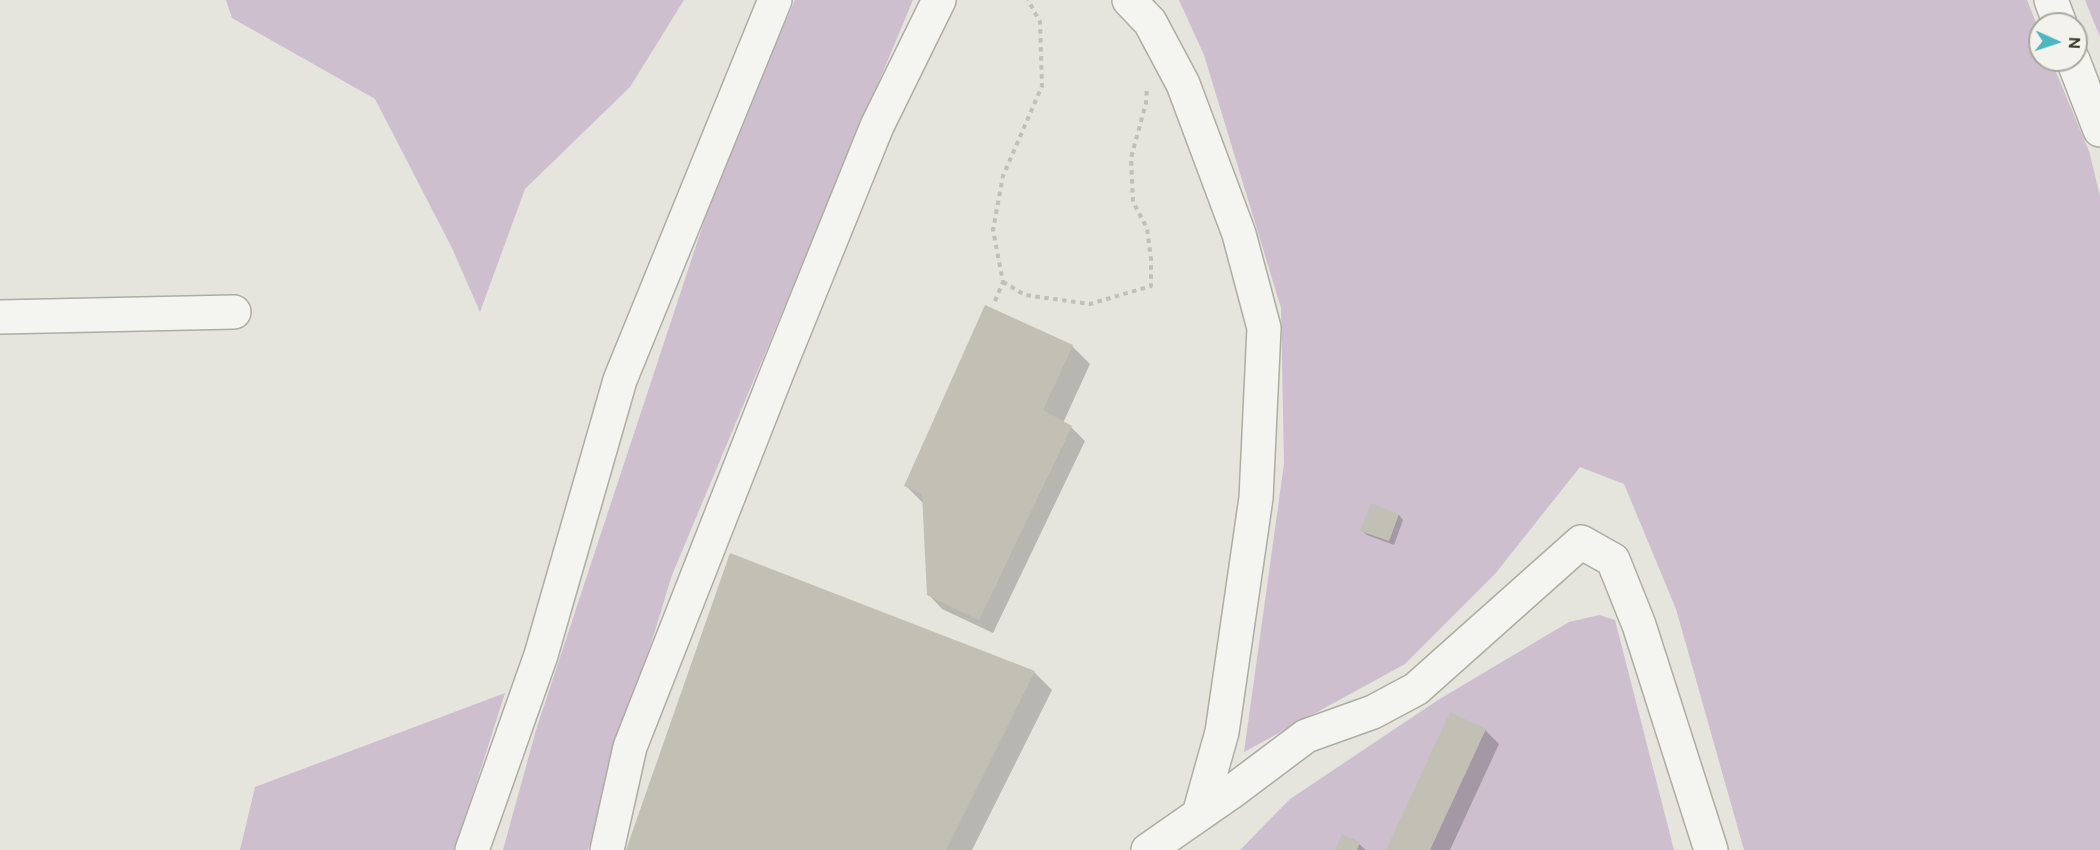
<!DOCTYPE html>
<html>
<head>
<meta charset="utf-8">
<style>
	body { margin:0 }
	#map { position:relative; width:2100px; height:850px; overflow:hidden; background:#e5e4dd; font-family:"DM Sans",sans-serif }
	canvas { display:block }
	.north { position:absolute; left:2028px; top:12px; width:60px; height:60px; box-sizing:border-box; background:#f3f2ec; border:2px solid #a9a89e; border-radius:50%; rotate:93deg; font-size:16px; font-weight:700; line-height:24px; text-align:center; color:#3a3828 }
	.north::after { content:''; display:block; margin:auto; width:21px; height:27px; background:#4eb6be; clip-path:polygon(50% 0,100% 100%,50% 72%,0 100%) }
</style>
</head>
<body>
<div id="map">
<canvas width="2100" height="850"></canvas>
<div class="north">N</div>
</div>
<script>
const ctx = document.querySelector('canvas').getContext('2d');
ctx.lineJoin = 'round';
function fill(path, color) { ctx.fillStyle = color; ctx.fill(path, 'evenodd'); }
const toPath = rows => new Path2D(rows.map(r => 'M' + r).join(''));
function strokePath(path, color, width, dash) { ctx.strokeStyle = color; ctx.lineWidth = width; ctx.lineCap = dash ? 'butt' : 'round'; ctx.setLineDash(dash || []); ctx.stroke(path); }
fill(toPath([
	[226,0,684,0,630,87,525,189,480,312,452,248,375,99,232,18],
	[795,0,913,0,672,575,588,850,503,850,536,730,725,158],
	[1179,0,2027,0,2040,33,2040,60,2051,60,2089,151,2100,196,2100,850,1744,850,1676,609,1624,484,1580,467,1495,574,1405,664,1244,752,1284,464,1281,308,1204,55],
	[2085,0,2100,0,2100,37],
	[1599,615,1615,620,1674,850,1240,850,1290,799,1438,700,1569,622],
	[505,693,455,850,240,850,255,787]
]), '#cebfce');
fill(toPath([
	[1072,346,1090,364,1063,423,1071,427,1085,441,993,633,942,609,928,594,924,504,906,486],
	[1372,505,1399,515,1403,520,1394,545,1367,535,1362,531],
	[1034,672,1052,690,972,850,627,850],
	[1485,730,1499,744,1450,850,1387,850],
	[1359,844,1366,850,1336,850]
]), '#0003');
fill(toPath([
	[985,305,1073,345,1043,410,1072,426,979,620,927,595,922,494,904,486],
	[1371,503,1399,514,1389,541,1360,531],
	[730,553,1035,671,946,850,626,850],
	[1450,712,1486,729,1430,850,1386,850],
	[1342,834,1360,842,1357,850,1335,850]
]), '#c2c0b5');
const minor = toPath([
	[1129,0,1150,22,1183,84,1239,234,1264,328,1256,498,1222,732,1199,814],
	[2051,0,2060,24],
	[2073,60,2100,130],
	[0,317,234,312],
	[472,850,541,655,620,380,775,0],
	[607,850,630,747,779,368,877,126,939,0],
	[1148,850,1230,793,1306,736,1373,712,1416,689,1581,542,1613,560,1639,625,1711,850]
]);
strokePath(minor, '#aeada3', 36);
strokePath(toPath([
	[1003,282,1025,295,1090,304,1151,286,1151,259,1147,228,1133,202,1131,158,1146,103,1147,87],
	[995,301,1003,282,993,230,1003,176,1042,86,1040,22,1028,0]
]), '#c0bfb8', 4, [4.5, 4.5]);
strokePath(minor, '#f4f4f0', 33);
</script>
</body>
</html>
